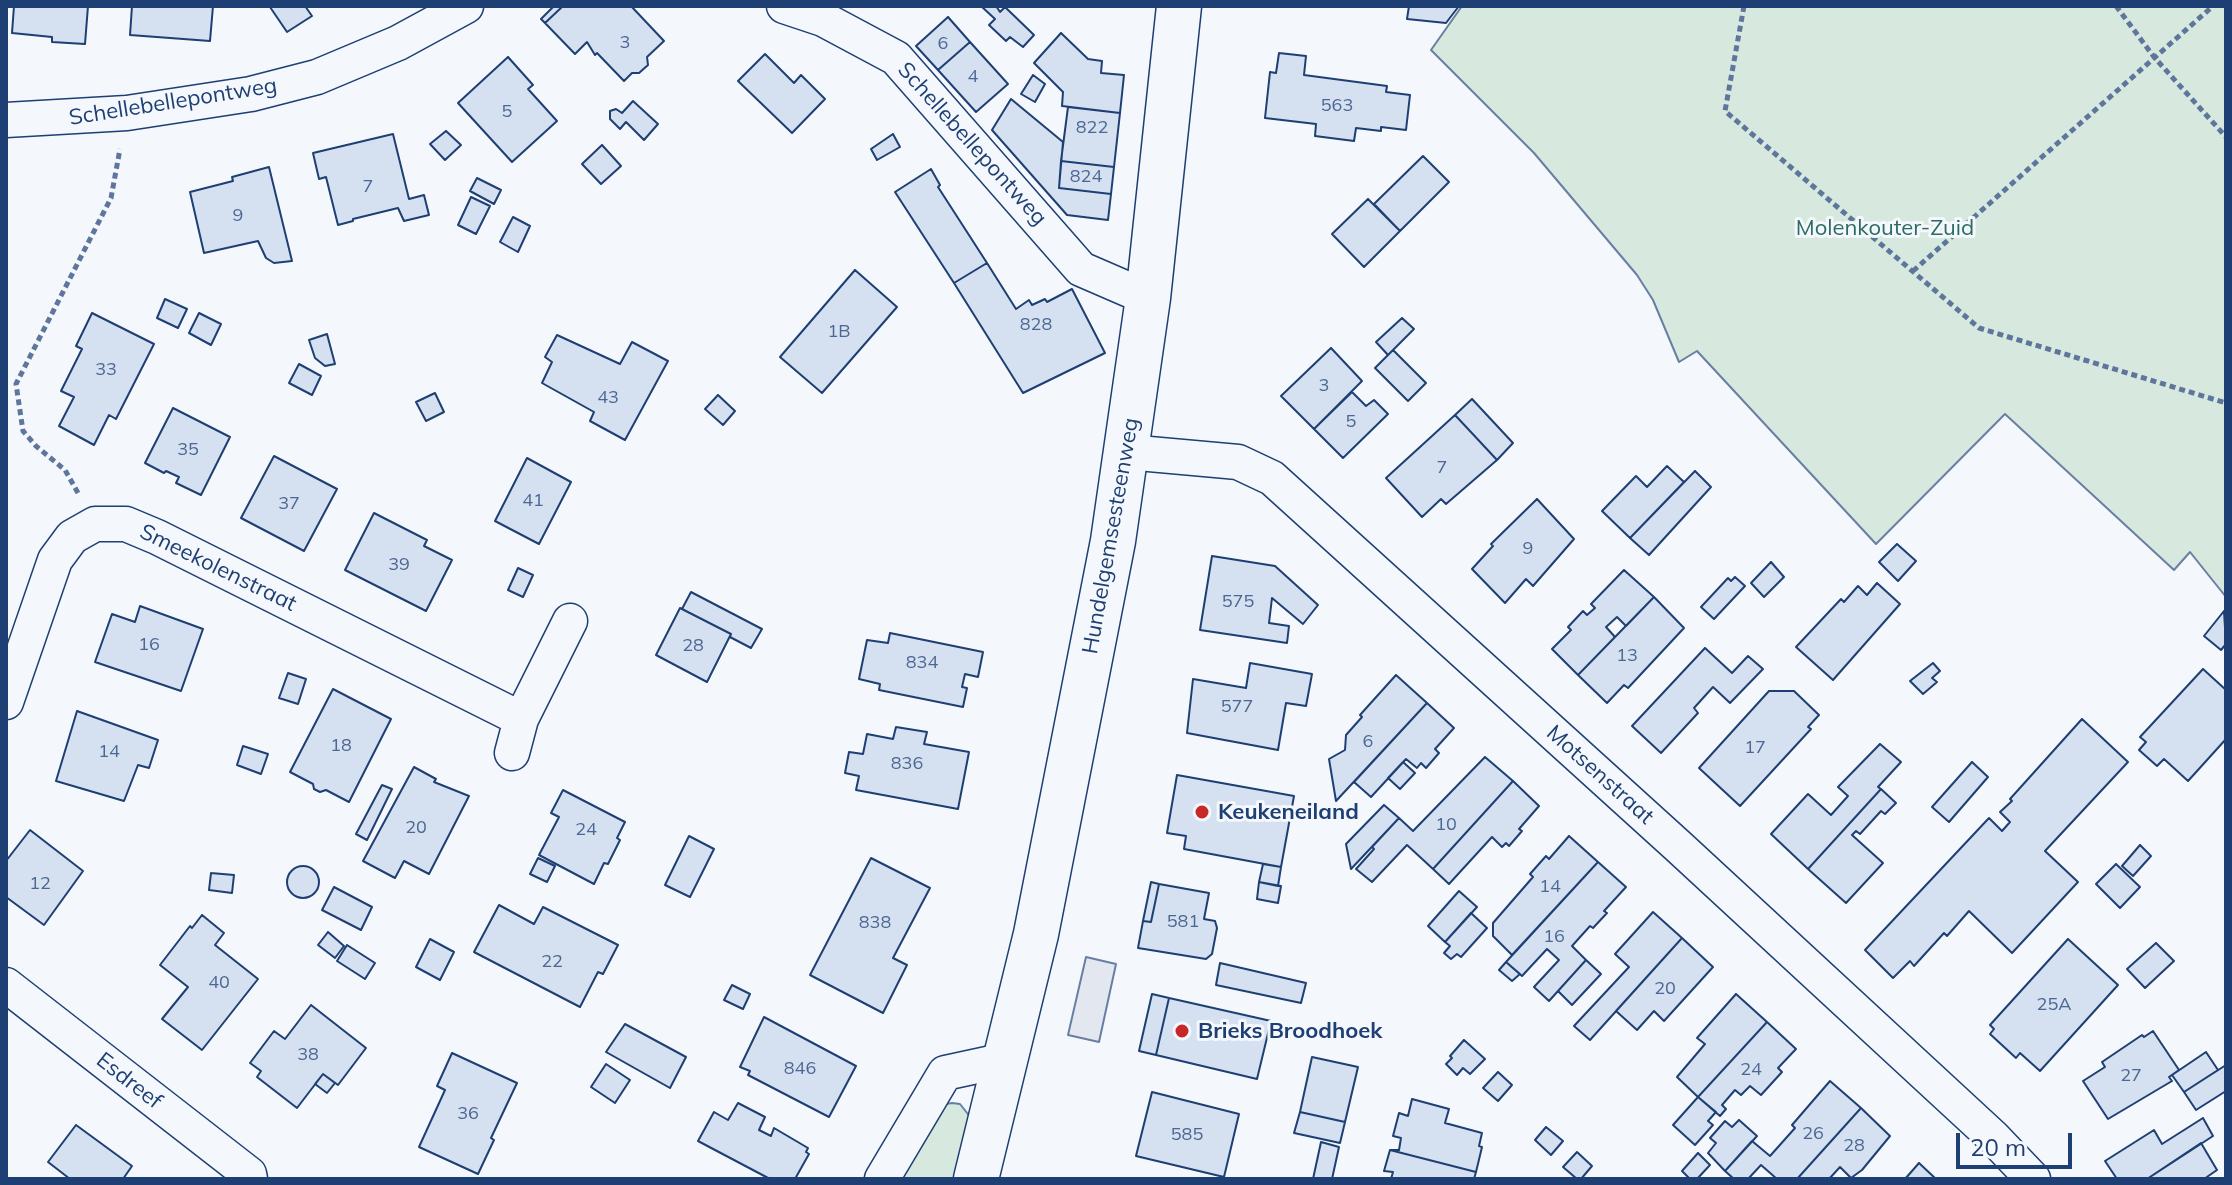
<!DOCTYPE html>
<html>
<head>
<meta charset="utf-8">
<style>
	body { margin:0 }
	#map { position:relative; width:2232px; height:1185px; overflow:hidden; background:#f4f7fb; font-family:Mulish,sans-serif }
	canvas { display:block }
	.frame { position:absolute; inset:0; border:8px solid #1d3f73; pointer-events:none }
	.scale { position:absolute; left:1956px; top:1133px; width:116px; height:36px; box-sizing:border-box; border:4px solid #1d3f73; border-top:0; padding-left:10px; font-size:24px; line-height:28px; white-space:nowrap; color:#1d3f73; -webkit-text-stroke:6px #f4f7fb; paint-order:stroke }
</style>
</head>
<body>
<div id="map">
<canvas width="2232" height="1185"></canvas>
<div class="frame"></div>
<div class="scale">20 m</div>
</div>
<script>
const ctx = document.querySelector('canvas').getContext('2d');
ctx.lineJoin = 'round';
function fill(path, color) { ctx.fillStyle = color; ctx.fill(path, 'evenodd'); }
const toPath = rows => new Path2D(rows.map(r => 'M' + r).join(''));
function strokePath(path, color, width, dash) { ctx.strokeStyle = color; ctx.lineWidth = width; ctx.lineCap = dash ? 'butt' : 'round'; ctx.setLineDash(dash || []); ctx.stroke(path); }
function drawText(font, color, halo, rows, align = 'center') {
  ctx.font = font + ' Mulish,sans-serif'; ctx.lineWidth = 6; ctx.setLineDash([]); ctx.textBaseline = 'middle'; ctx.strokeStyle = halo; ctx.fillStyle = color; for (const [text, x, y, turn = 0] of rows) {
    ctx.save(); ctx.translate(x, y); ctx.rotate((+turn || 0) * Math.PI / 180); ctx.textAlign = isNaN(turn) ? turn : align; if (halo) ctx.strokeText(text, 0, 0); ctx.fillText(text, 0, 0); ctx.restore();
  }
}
const green = toPath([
	[1462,6,2226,6,2226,597,2190,552,2174,570,2005,414,1876,544,1697,351,1679,362,1653,300,1637,275,1534,153,1431,50,1462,6],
	[952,1103,960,1104,971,1118,955,1179,899,1179,946,1104,952,1103]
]);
fill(green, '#d7e8df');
strokePath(green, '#687fa3', 2);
const parking = toPath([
	[1086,957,1116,964,1099,1042,1068,1035,1086,957]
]);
fill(parking, '#e3e8f0');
strokePath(parking, '#687fa3', 2);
const building = toPath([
	[14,6,88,6,85,44,52,42,52,37,12,33,14,6],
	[132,6,213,6,210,41,130,35,132,6],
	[305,6,312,16,287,32,270,7,305,6],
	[554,6,563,6,545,23,541,19,554,6],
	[563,6,631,6,664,41,647,57,648,65,639,73,632,73,624,81,597,53,595,55,587,42,575,54,545,23,563,6],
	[981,6,996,6,1000,12,1005,7,1034,35,1023,47,1010,37,1006,41,989,25,995,19,981,6],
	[1409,6,1459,6,1446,23,1407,19,1409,6],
	[948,17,970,42,938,70,916,46,948,17],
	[1061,33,1088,59,1102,61,1101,73,1124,75,1120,113,1062,106,1063,92,1034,63,1061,33],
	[970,42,1008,84,976,112,938,70,970,42],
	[1279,53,1306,56,1304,75,1387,86,1386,92,1410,95,1406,130,1381,127,1381,131,1356,128,1354,141,1315,136,1316,124,1265,118,1270,72,1276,73,1279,53],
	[765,54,794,83,801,75,825,99,792,133,738,81,765,54],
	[508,57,533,85,528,89,557,121,512,162,458,103,508,57],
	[1033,75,1045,84,1035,102,1021,94,1033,75],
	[1011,99,1063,142,1059,188,1111,194,1108,220,1067,215,992,130,1011,99],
	[633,101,658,124,644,140,626,122,620,129,610,119,610,111,616,109,622,113,633,101],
	[1068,107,1120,113,1114,167,1061,161,1068,107],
	[446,131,461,145,445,160,430,144,446,131],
	[393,134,409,199,424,195,429,215,404,221,398,208,353,219,353,221,338,225,326,177,319,179,313,153,393,134],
	[893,134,900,147,877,160,871,149,893,134],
	[602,145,621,166,601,184,582,164,602,145],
	[1423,156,1449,182,1400,231,1374,204,1423,156],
	[1061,161,1114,167,1111,194,1059,188,1061,161],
	[269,167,292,261,274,263,266,258,258,241,204,253,190,192,233,181,232,177,269,167],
	[931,169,940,185,938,187,987,263,954,283,895,192,931,169],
	[477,178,501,190,494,204,470,191,477,178],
	[471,197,490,206,476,234,458,225,471,197],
	[1368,199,1400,231,1364,267,1332,234,1368,199],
	[513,217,530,226,518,252,500,242,513,217],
	[987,263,1016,309,1029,300,1032,305,1045,299,1047,302,1072,289,1105,353,1023,393,954,283,987,263],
	[855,270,897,307,822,393,780,357,855,270],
	[165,299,187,309,178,328,157,318,165,299],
	[92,313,154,344,116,419,109,415,94,445,59,426,74,397,61,391,82,349,76,346,92,313],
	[199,313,221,324,211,345,189,333,199,313],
	[1402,318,1414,329,1388,355,1376,342,1402,318],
	[327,334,335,364,325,366,315,358,309,340,327,334],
	[557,335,620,364,632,342,668,361,625,440,590,421,594,412,542,383,552,362,545,357,557,335],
	[1331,348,1362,381,1314,429,1281,396,1331,348],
	[1393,350,1426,383,1408,401,1375,368,1393,350],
	[299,364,321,376,312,395,289,383,299,364],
	[1352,392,1366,406,1374,400,1388,414,1343,458,1314,429,1352,392],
	[435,393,444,412,426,421,416,402,435,393],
	[718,395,735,411,723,425,705,409,718,395],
	[1472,399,1513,443,1497,460,1455,415,1472,399],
	[173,408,230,437,201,495,176,483,179,477,166,471,164,473,145,463,173,408],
	[1455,415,1497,460,1446,504,1441,499,1422,517,1386,478,1455,415],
	[274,456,337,489,304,551,241,518,274,456],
	[527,458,571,482,539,544,495,521,527,458],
	[1667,466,1684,482,1630,538,1602,511,1636,476,1647,487,1667,466],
	[1695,471,1711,487,1649,555,1630,538,1695,471],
	[1537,499,1574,539,1533,586,1526,579,1505,603,1472,569,1493,546,1491,544,1537,499],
	[374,513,427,540,424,546,452,560,426,611,345,570,374,513],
	[1897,544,1916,561,1898,581,1879,562,1897,544],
	[1212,556,1275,566,1318,605,1303,624,1272,598,1269,623,1289,626,1287,643,1200,630,1212,556],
	[1771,562,1784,577,1764,597,1751,583,1771,562],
	[518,568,533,575,523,597,508,590,518,568],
	[1624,570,1654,597,1626,626,1617,617,1606,627,1615,637,1578,675,1552,649,1571,630,1568,627,1583,611,1587,615,1595,608,1591,604,1624,570],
	[1735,577,1745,586,1714,619,1701,607,1728,578,1731,581,1735,577],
	[1877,583,1900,604,1833,680,1796,647,1841,599,1844,602,1858,586,1867,595,1877,583],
	[691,592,762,629,751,648,730,637,731,634,682,609,691,592],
	[1654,597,1684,628,1628,688,1624,685,1607,703,1578,675,1654,597],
	[140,606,203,629,181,691,95,662,112,614,135,622,140,606],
	[680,608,731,634,707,682,656,655,680,608],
	[2224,611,2226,644,2221,650,2204,636,2224,611],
	[890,633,983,652,978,677,965,674,962,687,967,688,963,707,879,690,880,684,859,679,867,640,888,643,890,633],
	[1705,648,1732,673,1748,656,1763,669,1730,703,1713,687,1694,708,1698,713,1661,753,1632,726,1705,648],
	[1250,663,1312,674,1306,706,1286,703,1278,750,1187,733,1193,679,1246,688,1250,663],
	[1933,663,1940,671,1932,678,1937,682,1923,694,1910,681,1933,663],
	[2203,669,2226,690,2226,739,2188,781,2164,759,2157,766,2139,750,2146,742,2140,737,2203,669],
	[288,673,306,679,298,704,279,698,288,673],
	[1396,675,1427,703,1336,801,1329,759,1345,750,1346,735,1362,717,1360,715,1396,675],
	[333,689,391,719,349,802,326,790,320,792,314,789,313,784,290,772,333,689],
	[1769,691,1794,691,1819,715,1808,727,1811,729,1740,806,1699,768,1769,691],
	[1427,703,1454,728,1435,749,1439,753,1426,768,1421,763,1417,768,1406,759,1371,797,1354,782,1427,703],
	[77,711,158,740,149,768,138,765,124,801,56,781,77,711],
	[2082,719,2128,762,2045,851,2078,882,2012,953,1969,911,1947,936,1944,933,1914,966,1910,961,1893,978,1865,950,1989,818,2002,831,2010,822,2000,812,2012,801,2010,799,2082,719],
	[896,727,927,732,924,744,969,752,958,809,856,790,859,776,845,773,849,752,863,754,867,734,893,739,896,727],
	[1880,744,1901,762,1878,787,1881,789,1808,869,1771,834,1808,794,1831,815,1848,796,1838,787,1880,744],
	[243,746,268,754,261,774,237,765,243,746],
	[1485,757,1513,781,1433,869,1407,845,1372,882,1356,869,1374,849,1372,847,1399,818,1413,831,1485,757],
	[1403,762,1415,773,1400,789,1388,778,1403,762],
	[1972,762,1988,777,1949,822,1932,807,1972,762],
	[414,767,436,779,434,782,469,796,429,874,404,861,395,878,363,861,414,767],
	[1177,775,1294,796,1281,867,1184,849,1186,836,1167,833,1177,775],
	[1513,781,1539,806,1519,829,1522,831,1509,846,1506,843,1502,847,1492,837,1449,884,1433,869,1513,781],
	[382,785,392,789,367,840,356,834,382,785],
	[1881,789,1896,803,1885,814,1881,811,1860,834,1856,831,1852,835,1883,863,1846,903,1808,869,1881,789],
	[563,790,625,822,617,838,620,840,608,864,604,863,594,884,539,855,559,817,551,813,563,790],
	[1384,805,1399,818,1351,869,1346,844,1384,805],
	[30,830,83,871,44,925,6,897,6,861,30,830],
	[689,836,714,849,690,897,665,885,689,836],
	[1569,836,1598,862,1512,955,1493,936,1493,923,1533,877,1530,874,1546,856,1549,859,1569,836],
	[2140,845,2151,856,2133,876,2122,866,2140,845],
	[538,858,555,866,547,882,530,874,538,858],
	[871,858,930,888,893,958,907,965,883,1013,810,975,871,858],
	[1598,862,1626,887,1604,911,1607,913,1593,928,1590,926,1572,946,1586,960,1549,1001,1534,987,1559,960,1547,949,1522,976,1506,962,1598,862],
	[1263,864,1281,867,1278,886,1259,882,1263,864],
	[2116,864,2140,887,2120,908,2096,884,2116,864],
	'287 882a16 16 0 1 1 32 0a16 16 0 1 1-32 0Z',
	[211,873,234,875,232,893,209,890,211,873],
	[1151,882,1159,884,1151,922,1143,921,1151,882],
	[1259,882,1281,886,1278,903,1257,899,1259,882],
	[1159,884,1209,893,1204,919,1215,921,1217,928,1212,954,1206,959,1138,948,1143,921,1151,922,1159,884],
	[334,887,372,907,361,930,322,910,334,887],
	[1459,891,1477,907,1445,942,1428,926,1459,891],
	[499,905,534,924,543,907,618,945,603,974,598,972,580,1007,474,952,499,905],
	[1653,912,1682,938,1590,1040,1574,1026,1629,967,1615,954,1653,912],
	[1471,913,1487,928,1461,957,1457,954,1451,959,1444,953,1450,946,1445,942,1471,913],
	[202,915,224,933,215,945,258,979,202,1050,162,1019,188,987,160,965,190,926,192,928,202,915],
	[328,932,344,946,335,958,318,945,328,932],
	[1682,938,1713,967,1664,1021,1654,1011,1637,1030,1616,1011,1682,938],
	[430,939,454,952,440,980,416,967,430,939],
	[2068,939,2118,985,2040,1071,2020,1053,2016,1058,1990,1034,1994,1029,1990,1025,2068,939],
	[2156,943,2174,961,2145,988,2127,969,2156,943],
	[347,945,375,963,365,979,337,961,347,945],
	[1586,960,1601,974,1572,1005,1558,991,1586,960],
	[1506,962,1520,974,1512,981,1499,970,1506,962],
	[1220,963,1306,983,1301,1003,1216,985,1220,963],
	[732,985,750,994,743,1009,724,1000,732,985],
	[1152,994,1169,998,1156,1055,1139,1051,1152,994],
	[1736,994,1767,1022,1698,1097,1677,1077,1705,1044,1697,1038,1736,994],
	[1169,998,1271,1021,1257,1079,1156,1055,1169,998],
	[311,1005,366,1048,338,1085,323,1074,297,1108,257,1077,261,1071,250,1063,274,1031,285,1039,311,1005],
	[764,1017,856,1066,829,1117,748,1075,750,1071,740,1067,764,1017],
	[1767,1022,1796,1049,1778,1068,1782,1072,1761,1095,1750,1086,1741,1095,1735,1090,1722,1105,1726,1109,1720,1116,1698,1097,1767,1022],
	[625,1024,686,1057,670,1088,606,1052,625,1024],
	[2153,1031,2179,1070,2169,1077,2172,1081,2108,1119,2083,1081,2105,1067,2102,1062,2142,1035,2144,1037,2153,1031],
	[1464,1040,1485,1059,1470,1074,1463,1068,1457,1075,1446,1064,1452,1058,1450,1056,1464,1040],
	[2206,1052,2218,1070,2184,1092,2172,1075,2206,1052],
	[452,1053,517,1083,491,1138,494,1140,478,1174,419,1147,445,1090,437,1086,452,1053],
	[1312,1057,1358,1067,1345,1122,1300,1112,1312,1057],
	[606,1064,630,1080,615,1103,591,1087,606,1064],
	[2226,1065,2226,1091,2196,1110,2184,1092,2226,1065],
	[1498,1072,1512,1085,1498,1101,1483,1088,1498,1072],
	[323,1074,335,1083,327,1093,315,1084,323,1074],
	[1830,1081,1861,1108,1797,1179,1777,1179,1761,1165,1748,1179,1734,1179,1725,1171,1752,1141,1770,1156,1795,1128,1792,1125,1830,1081],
	[1152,1092,1239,1114,1224,1177,1136,1156,1152,1092],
	[1698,1097,1716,1112,1708,1121,1713,1125,1695,1145,1673,1125,1698,1097],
	[1412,1099,1449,1109,1445,1123,1482,1133,1479,1146,1482,1147,1476,1172,1390,1150,1399,1150,1401,1138,1393,1136,1399,1113,1408,1116,1412,1099],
	[738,1103,765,1117,759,1130,771,1136,774,1128,808,1148,806,1152,809,1154,795,1179,770,1179,698,1141,714,1112,728,1120,738,1103],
	[1861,1108,1890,1136,1862,1170,1851,1178,1840,1167,1829,1179,1797,1179,1861,1108],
	[1300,1112,1345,1122,1340,1143,1294,1133,1300,1112],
	[2203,1118,2213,1136,2147,1179,2117,1179,2105,1161,2154,1130,2162,1144,2203,1118],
	[1739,1120,1757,1136,1725,1171,1708,1153,1716,1143,1710,1138,1725,1121,1732,1127,1739,1120],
	[76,1125,132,1166,123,1179,70,1179,48,1162,76,1125],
	[1546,1127,1563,1141,1551,1155,1535,1140,1546,1127],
	[1321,1142,1339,1147,1332,1179,1313,1179,1321,1142],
	[2201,1143,2217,1170,2204,1179,2147,1179,2201,1143],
	[1390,1150,1476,1172,1474,1179,1391,1179,1393,1172,1384,1171,1390,1150],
	[1577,1152,1592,1166,1581,1179,1577,1179,1563,1167,1577,1152],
	[1698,1153,1710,1165,1697,1179,1690,1179,1682,1171,1698,1153],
	[1919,1163,1936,1179,1905,1179,1919,1163]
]);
fill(building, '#d5e0f0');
strokePath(building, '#1d3f73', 2);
const street = toPath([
	[784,6,823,19,896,58,1081,269,1148,298],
	[6,120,127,113,251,94,317,77,398,43,466,6],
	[1127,452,1238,462,1272,478,1678,846,1993,1137,2033,1179],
	[6,702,55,560,72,537,95,524,126,524,157,537,521,719],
	[512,753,521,719,570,621],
	[6,985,249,1174,250,1179],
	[882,1179,945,1073,1005,1060]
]);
const secondary = toPath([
	[976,1179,1036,934,1113,541,1148,298,1179,6]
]);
strokePath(street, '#1d3f73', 37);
strokePath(secondary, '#1d3f73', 47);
strokePath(toPath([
	[1744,6,1725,111,1979,328,2226,403],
	[2116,6,2154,57,2226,137],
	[1913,271,2213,6],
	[78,493,65,470,36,446,23,431,16,384,111,198,120,149]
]), '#5e769c', 5, [6, 4]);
strokePath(street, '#f4f7fb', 34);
strokePath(secondary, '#f4f7fb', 44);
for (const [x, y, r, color] of [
	[1202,812,8,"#c62828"],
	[1182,1031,8,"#c62828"]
]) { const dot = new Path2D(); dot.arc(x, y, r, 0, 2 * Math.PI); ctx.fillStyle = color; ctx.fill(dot); strokePath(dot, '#f4f7fb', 3); }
drawText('18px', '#4b6792', null, [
	["3",625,43],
	["6",943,44],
	["4",973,77],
	["563",1337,106],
	["5",507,112],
	["822",1092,128],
	["824",1086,177],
	["7",368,187],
	["9",238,216],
	["828",1036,325],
	["1B",839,332],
	["33",106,370],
	["3",1324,386],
	["43",608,398],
	["5",1351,422],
	["35",188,450],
	["7",1442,468],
	["41",533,501],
	["37",289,504],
	["9",1528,549],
	["39",399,565],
	["575",1238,602],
	["16",149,645],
	["28",693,646],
	["13",1627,656],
	["834",922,663],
	["577",1237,707],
	["6",1368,742],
	["18",341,746],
	["17",1755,748],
	["14",109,752],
	["836",907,764],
	["10",1446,825],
	["20",416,828],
	["24",586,830],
	["12",40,884],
	["14",1550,887],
	["581",1183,922],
	["838",875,923],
	["16",1554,937],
	["22",552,962],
	["40",219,983],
	["20",1665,989],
	["25A",2054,1005],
	["38",308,1055],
	["846",800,1069],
	["24",1751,1070],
	["27",2131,1076],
	["36",468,1114],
	["26",1813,1134],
	["585",1187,1135],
	["28",1854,1146]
]);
drawText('22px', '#1d3f73', '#f4f7fb', [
	["Schellebellepontweg",173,102,-9],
	["Schellebellepontweg",972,144,48],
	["Hundelgemsesteenweg",1111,536,-80],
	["Smeekolenstraat",218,568,26],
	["Motsenstraat",1600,775,42],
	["Esdreef",129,1081,38]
]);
drawText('22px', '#2c6c60', '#f4f7fb', [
	["Molenkouter-Zuid",1885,228]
]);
drawText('bold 22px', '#1d3f73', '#f4f7fb', [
	["Keukeneiland",1218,812],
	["Brieks Broodhoek",1198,1031]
], 'left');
</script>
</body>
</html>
